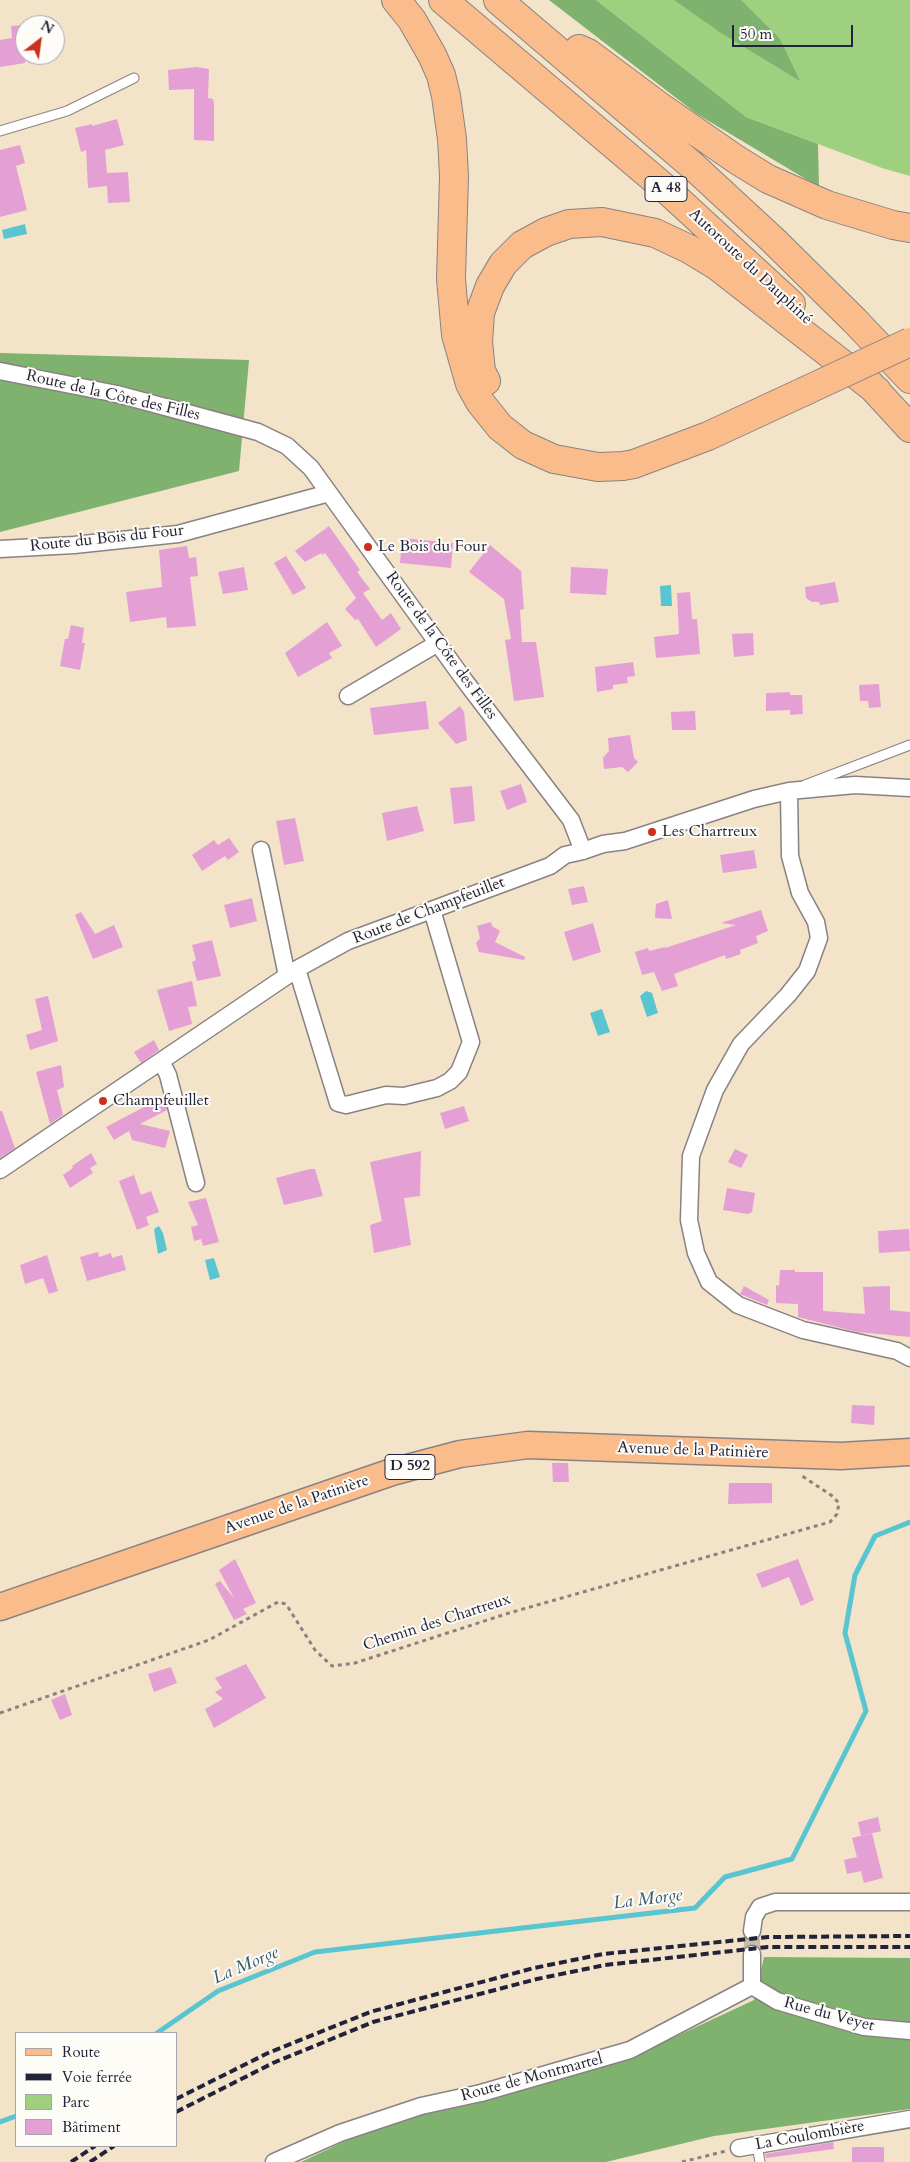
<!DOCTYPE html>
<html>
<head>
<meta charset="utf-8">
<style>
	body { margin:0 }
	#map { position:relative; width:910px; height:2162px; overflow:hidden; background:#f3e3c9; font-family:Cardo,serif }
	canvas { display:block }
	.legend { position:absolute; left:15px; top:2032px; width:162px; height:115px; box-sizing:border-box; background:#fdfcf7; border:1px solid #a5a5ac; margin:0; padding:6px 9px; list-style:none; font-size:15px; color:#22223b }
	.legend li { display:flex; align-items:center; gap:10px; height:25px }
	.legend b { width:25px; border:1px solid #a5a5ac }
	.north { position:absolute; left:15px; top:15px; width:50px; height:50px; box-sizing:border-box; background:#fdfcf7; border:1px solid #a5a5ac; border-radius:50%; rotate:30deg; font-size:14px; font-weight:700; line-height:20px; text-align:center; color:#22223b }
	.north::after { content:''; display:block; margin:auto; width:18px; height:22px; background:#c8321e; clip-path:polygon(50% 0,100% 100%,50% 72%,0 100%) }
	.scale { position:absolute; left:732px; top:25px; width:121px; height:22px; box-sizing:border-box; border:2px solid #22223b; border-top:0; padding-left:6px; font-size:15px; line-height:18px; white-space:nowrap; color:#22223b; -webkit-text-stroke:4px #fdfcf7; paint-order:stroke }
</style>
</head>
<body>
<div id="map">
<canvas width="910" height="2162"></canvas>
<ul class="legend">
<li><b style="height:6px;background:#fabc8b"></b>Route</li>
<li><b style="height:6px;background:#22223b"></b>Voie ferrée</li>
<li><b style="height:14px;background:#9fd07f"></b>Parc</li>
<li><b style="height:14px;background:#e4a0d5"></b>Bâtiment</li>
</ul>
<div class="north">N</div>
<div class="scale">50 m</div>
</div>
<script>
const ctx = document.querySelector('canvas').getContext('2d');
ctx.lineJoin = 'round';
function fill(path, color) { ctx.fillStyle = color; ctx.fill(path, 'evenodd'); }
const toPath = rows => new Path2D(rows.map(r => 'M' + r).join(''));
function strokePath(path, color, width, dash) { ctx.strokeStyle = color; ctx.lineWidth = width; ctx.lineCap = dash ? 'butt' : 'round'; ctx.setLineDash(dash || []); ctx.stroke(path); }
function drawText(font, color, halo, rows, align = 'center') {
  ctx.font = font + ' Cardo,serif'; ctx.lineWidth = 4; ctx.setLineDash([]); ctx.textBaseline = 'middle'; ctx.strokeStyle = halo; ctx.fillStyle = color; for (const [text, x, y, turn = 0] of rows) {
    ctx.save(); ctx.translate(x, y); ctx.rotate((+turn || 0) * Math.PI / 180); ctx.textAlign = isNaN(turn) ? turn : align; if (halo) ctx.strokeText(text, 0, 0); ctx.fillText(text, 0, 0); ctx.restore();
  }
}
fill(toPath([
	[596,0,910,0,910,176,882,168,746,117]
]), '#9fd07f');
fill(toPath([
	[549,0,596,0,746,117,818,144,819,187,697,114],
	[674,0,741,0,780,39,800,81,721,33],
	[0,353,249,360,239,471,0,532],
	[764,1957,910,1958,910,2109,714,2136,606,2162,301,2162,413,2109,649,2049,754,2000]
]), '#7fb26e');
fill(toPath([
	[25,224,27,234,4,239,2,230],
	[671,585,672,606,661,606,660,586],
	[646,991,652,993,658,1013,647,1017,640,996],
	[602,1009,610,1032,598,1036,590,1013],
	[159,1226,163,1233,167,1250,158,1254,154,1229],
	[214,1258,220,1277,210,1280,205,1260]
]), '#59c5d1');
strokePath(toPath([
	[157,2033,218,1991,315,1952,695,1908,725,1877,792,1859,866,1711,845,1633,855,1575,875,1536,910,1522],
	[0,2122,16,2116]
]), '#59c5d1', 5);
fill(toPath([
	[25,25,25,63,0,67,0,40,12,38,11,26],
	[196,67,209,69,208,98,213,99,214,104,214,141,194,140,194,89,169,90,168,70],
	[117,119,124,145,105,150,107,173,128,172,130,202,108,203,107,186,88,188,86,150,81,152,75,128,92,124,92,126],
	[20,145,25,163,16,166,27,210,0,217,0,150],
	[329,526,360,570,357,572,370,589,363,593,382,620,391,613,401,629,376,647,358,619,355,620,345,609,358,596,356,598,325,553,322,555,321,553,305,562,295,551],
	[402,538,453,543,451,568,400,563],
	[490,545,521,571,524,609,520,610,522,642,536,642,544,697,514,701,505,640,511,639,504,599,469,572],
	[187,546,189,558,196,557,198,576,190,577,196,626,167,628,166,617,130,622,126,592,162,587,159,550],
	[286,556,306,588,293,595,274,563],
	[244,567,248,590,223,594,218,572],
	[571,567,608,569,606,595,570,593],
	[835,582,839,602,820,605,819,602,812,602,806,598,805,587],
	[690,592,692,619,697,619,700,654,656,658,654,637,679,634,677,593],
	[327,622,342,646,329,653,332,658,298,677,285,653],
	[71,625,84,628,82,643,85,643,80,670,60,666,65,639,68,639],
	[753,633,754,655,734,657,732,634],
	[633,662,635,676,627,677,628,683,613,685,613,689,597,692,595,667],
	[879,684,881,707,869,708,868,701,860,701,859,685],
	[790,692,790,695,802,695,803,714,790,715,790,710,766,711,766,693],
	[426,701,429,729,374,735,370,708],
	[460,706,464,712,467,740,456,744,438,723],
	[695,711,696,730,672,730,671,712],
	[630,735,634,758,638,762,628,772,622,767,604,769,603,758,609,751,608,738],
	[521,784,527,802,507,810,500,791],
	[472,786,475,821,454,824,450,788],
	[417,806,424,831,387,841,382,813],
	[295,818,304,861,284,865,276,821],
	[229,838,239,852,228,860,225,856,202,871,192,855,214,840,218,845],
	[754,850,757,868,723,873,720,855],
	[584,886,588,902,572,905,568,889],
	[252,898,257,921,230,928,224,905],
	[668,900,672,919,655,918,656,904],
	[761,910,768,931,756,936,758,943,740,950,741,954,726,959,725,955,674,974,678,986,662,991,654,972,642,975,635,952,648,948,649,951,665,947,665,948,736,925,721,923],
	[81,912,95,934,114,925,123,947,93,959,75,915],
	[491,922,492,926,500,931,495,942,525,957,524,960,479,952,476,943,480,938,477,926],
	[593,923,601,952,573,961,564,932],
	[212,940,221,976,197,981,192,962,196,960,192,945],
	[192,981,197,1006,188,1007,192,1024,169,1031,157,990],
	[48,996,58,1041,30,1050,26,1035,42,1030,35,999],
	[154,1040,159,1050,141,1063,134,1052],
	[61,1065,64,1087,57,1090,63,1115,50,1124,36,1072],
	[163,1097,167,1110,140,1124,170,1131,165,1148,132,1140,129,1131,114,1140,106,1127],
	[464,1106,469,1121,445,1129,440,1113],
	[0,1111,2,1111,15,1148,0,1158],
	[735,1149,748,1155,741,1168,728,1162],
	[421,1151,420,1196,404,1198,411,1245,374,1253,370,1225,382,1221,370,1162],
	[91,1153,97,1164,90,1168,93,1173,70,1188,63,1175,73,1168,72,1166],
	[310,1169,315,1169,323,1196,284,1205,276,1178],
	[134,1175,141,1195,151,1191,159,1212,146,1217,149,1225,137,1230,119,1181],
	[727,1188,755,1193,752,1212,748,1214,723,1210],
	[206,1198,219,1242,203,1246,201,1239,194,1241,191,1227,198,1225,188,1202],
	[909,1229,910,1251,879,1253,878,1231],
	[98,1252,99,1257,111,1253,112,1258,122,1255,126,1270,87,1281,80,1257],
	[47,1255,58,1291,49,1294,43,1278,25,1284,20,1265],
	[780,1270,795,1270,795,1272,823,1272,823,1311,865,1314,863,1287,890,1286,890,1310,910,1312,910,1337,857,1332,798,1317,798,1304,776,1303,776,1285,779,1286],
	[744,1286,769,1300,767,1305,740,1294],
	[852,1405,875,1406,874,1425,851,1423],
	[552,1463,568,1463,569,1482,553,1482],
	[729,1483,772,1483,772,1503,728,1504],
	[235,1559,256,1603,243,1609,247,1614,234,1620,215,1584,220,1581,234,1598,219,1570],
	[798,1559,814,1600,801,1606,789,1577,762,1588,756,1574],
	[246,1664,266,1698,214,1728,205,1709,223,1699,215,1692,222,1688,215,1678],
	[171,1667,177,1683,154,1692,148,1674],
	[65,1694,72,1715,60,1720,51,1700],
	[878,1817,881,1831,861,1836,858,1822],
	[872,1833,883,1878,864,1883,861,1871,847,1874,844,1860,857,1857,852,1838],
	[833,2142,834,2149,766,2158,765,2154],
	[852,2147,884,2147,884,2162,852,2162]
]), '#e4a0d5');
strokePath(toPath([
	[752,1954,752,1931]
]), '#c9bcad', 16, [16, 8]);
const lane = toPath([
	[0,131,67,111,134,78],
	[805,785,910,745],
	[757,2145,760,2162]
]);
const street = toPath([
	[0,371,117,394,258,432,287,446,311,468,329,493,465,681,571,820,583,851],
	[0,549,74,545,178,534,329,493],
	[348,696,438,643],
	[789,791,790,856,800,893,816,922,819,938,807,971,788,995,741,1044,715,1090,691,1156,689,1220,696,1253,709,1282,738,1305,803,1330,897,1351,910,1358],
	[261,850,287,976],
	[297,969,338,1103,346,1105,386,1095,404,1096,437,1088,450,1081,459,1072,471,1042,432,910],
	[161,1061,168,1075,196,1183],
	[0,1170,297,969,348,941,550,866,565,855,583,851,603,844,625,841,754,799,789,791,855,785,910,788],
	[752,1931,754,1917,760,1907,775,1902,910,1902],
	[752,1986,777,2001,864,2027,910,2031],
	[739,2148,910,2119],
	[274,2162,340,2133,421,2106,481,2093,630,2050,752,1986,752,1954]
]);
const primary = toPath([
	[0,1607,392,1472,460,1454,528,1445,841,1456,910,1452]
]);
const highway = toPath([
	[396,0,412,20,432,55,441,75,446,96,452,139,454,176,451,279,456,335,470,384,480,402,500,427,523,445,554,459,598,467,623,466,634,464,708,436,803,392],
	[443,0,667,190,791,304],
	[498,0,694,167,773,240,855,321,910,379],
	[579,49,588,53,659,106,737,160,768,179,827,205,893,225,910,228],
	[865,379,910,428],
	[486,381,481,371,478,342,480,313,490,286,503,264,522,245,546,232,569,224,602,222,655,233,689,249,717,266,877,391]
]);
strokePath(lane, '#8a8282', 11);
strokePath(street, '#8a8282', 19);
strokePath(primary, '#8a8282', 29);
strokePath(highway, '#8a8282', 30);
strokePath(toPath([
	[0,1713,209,1640,278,1602,286,1604,315,1650,332,1666,355,1663,509,1613,830,1522,837,1514,839,1503,831,1495,802,1476],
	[682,2162,726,2151]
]), '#8a8282', 3, [4, 4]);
strokePath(lane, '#fff', 9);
strokePath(street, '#fff', 16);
strokePath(primary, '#fabc8b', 26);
strokePath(highway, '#fabc8b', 28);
strokePath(toPath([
	[176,2099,268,2053,370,2012,534,1968,603,1954,768,1937,910,1936],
	[176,2112,273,2063,373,2022,537,1979,605,1965,768,1947,910,1947],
	[71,2162,95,2146],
	[90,2162,114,2146]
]), '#22223b', 4, [8, 4]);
const highwayBridge = toPath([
	[803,392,910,342]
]);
strokePath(highwayBridge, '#8a8282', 30, []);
strokePath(highwayBridge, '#fabc8b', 28);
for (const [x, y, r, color] of [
	[368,547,5,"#c8321e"],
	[652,832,5,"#c8321e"],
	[103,1101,5,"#c8321e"]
]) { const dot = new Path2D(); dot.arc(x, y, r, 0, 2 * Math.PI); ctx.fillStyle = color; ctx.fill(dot); strokePath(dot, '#fdfcf7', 2); }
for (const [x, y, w] of [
	[666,189,42],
	[410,1467,50]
]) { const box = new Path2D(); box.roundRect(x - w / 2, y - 12.5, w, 25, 4); ctx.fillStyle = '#fdfcf7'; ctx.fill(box); strokePath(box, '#22223b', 1); }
drawText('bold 15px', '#22223b', null, [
	["A 48",666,189],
	["D 592",410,1467]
]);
drawText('16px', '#22223b', '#fdfcf7', [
	["Autoroute du Dauphiné",750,267,43],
	["Route de la Côte des Filles",113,396,13],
	["Route du Bois du Four",107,539,-6],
	["Route de la Côte des Filles",441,646,54],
	["Route de Champfeuillet",429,911,-21],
	["Avenue de la Patinière",693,1451,2],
	["Avenue de la Patinière",297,1505,-19],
	["Chemin des Chartreux",437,1623,-18],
	["Rue du Veyet",829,2015,15],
	["Route de Montmartel",532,2078,-15],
	["La Coulombière",810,2136,-10]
]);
drawText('16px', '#22223b', '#fdfcf7', [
	["Le Bois du Four",378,547],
	["Les Chartreux",662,832],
	["Champfeuillet",113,1101]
], 'left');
drawText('italic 18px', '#355b70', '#fdfcf7', [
	["La Morge",648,1900,-7],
	["La Morge",246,1966,-23]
]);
</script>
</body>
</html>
